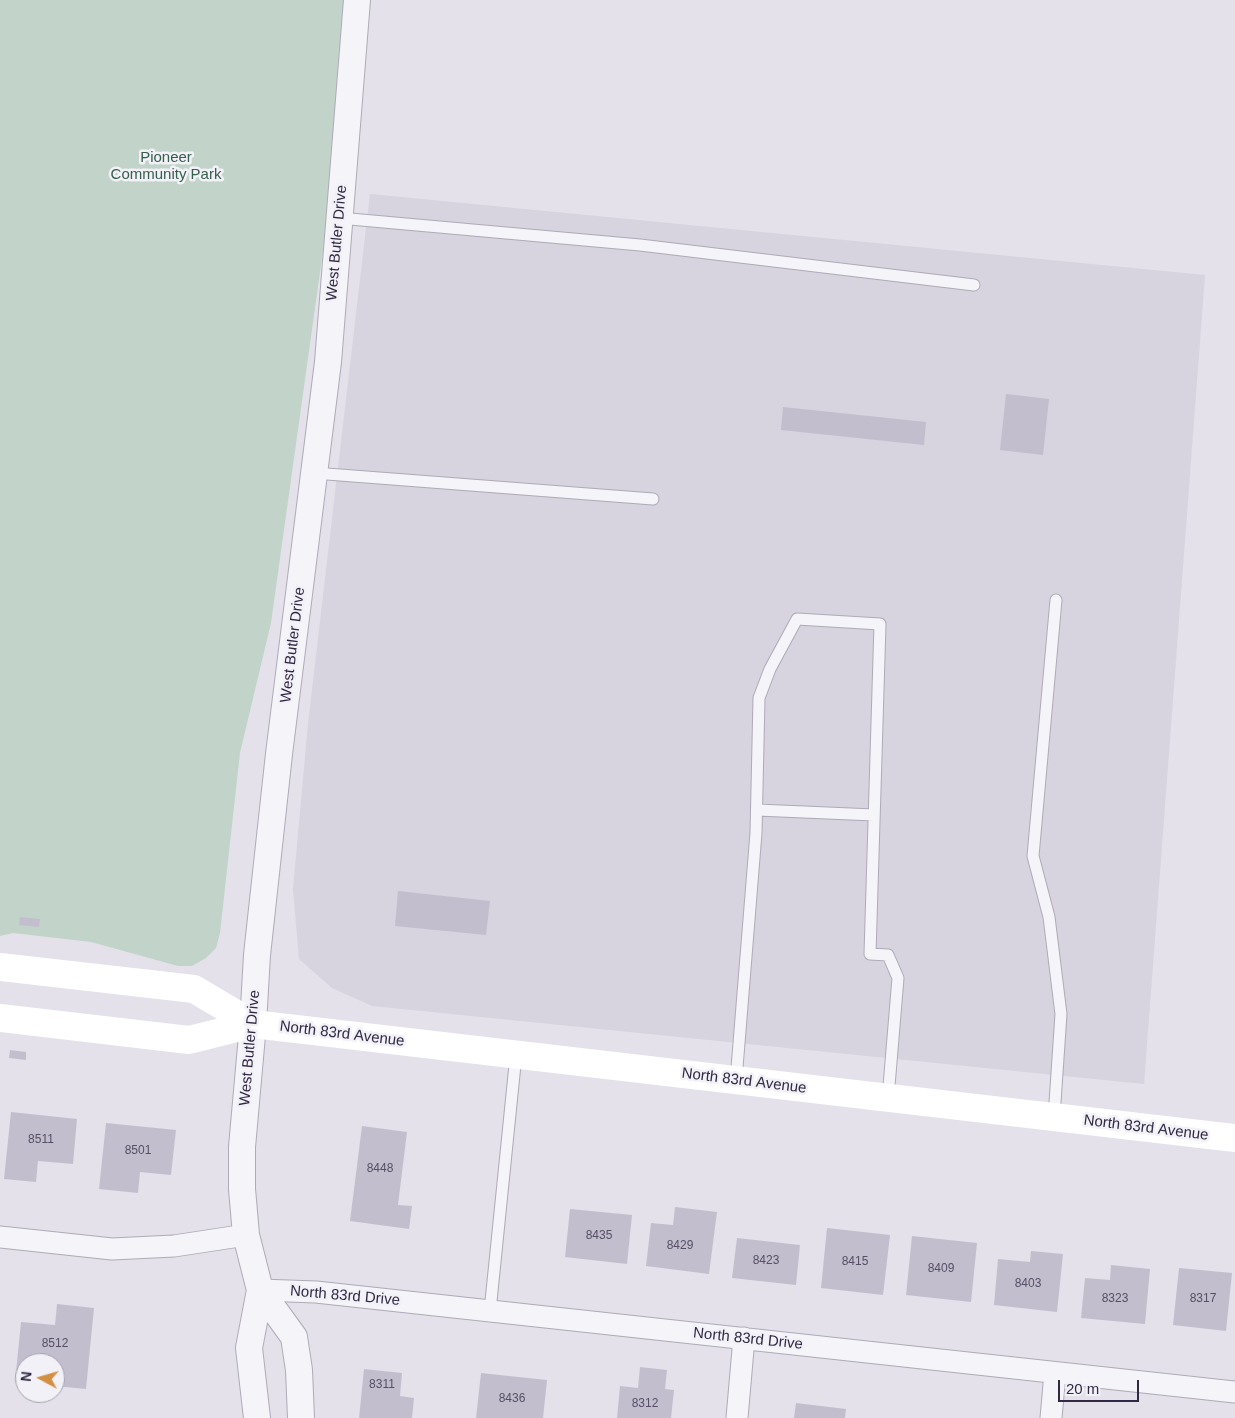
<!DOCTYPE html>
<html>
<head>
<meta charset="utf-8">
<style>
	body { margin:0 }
	#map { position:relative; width:1235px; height:1418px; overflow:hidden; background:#e4e1ea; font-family:Arial,sans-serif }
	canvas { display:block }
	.north { position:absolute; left:15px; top:1353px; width:50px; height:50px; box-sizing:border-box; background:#f2f1f7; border:1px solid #a5a1af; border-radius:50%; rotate:276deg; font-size:14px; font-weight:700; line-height:20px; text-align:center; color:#312943 }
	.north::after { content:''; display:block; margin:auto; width:18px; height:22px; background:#d38f42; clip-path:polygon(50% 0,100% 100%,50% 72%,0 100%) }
	.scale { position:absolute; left:1058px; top:1380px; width:81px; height:22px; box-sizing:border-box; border:2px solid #312943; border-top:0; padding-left:6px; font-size:15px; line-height:18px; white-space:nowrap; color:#312943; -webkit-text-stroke:4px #f2f1f7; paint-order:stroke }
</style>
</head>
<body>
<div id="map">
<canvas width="1235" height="1418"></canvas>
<div class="north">N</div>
<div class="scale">20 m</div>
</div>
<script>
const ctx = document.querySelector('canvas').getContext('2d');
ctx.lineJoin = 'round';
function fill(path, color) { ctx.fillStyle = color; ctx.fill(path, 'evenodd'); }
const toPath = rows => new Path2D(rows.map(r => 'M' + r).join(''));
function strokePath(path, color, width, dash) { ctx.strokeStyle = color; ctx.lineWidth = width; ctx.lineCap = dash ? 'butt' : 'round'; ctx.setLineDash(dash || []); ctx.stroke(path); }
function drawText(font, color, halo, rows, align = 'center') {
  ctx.font = font + ' Arial,sans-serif'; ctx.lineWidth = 5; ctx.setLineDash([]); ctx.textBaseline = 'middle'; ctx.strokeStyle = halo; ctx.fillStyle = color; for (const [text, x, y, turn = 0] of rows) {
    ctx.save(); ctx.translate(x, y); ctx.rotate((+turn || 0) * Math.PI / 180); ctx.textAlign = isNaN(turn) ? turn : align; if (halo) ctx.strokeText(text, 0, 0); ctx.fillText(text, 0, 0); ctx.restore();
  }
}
fill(toPath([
	[370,194,1205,275,1144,1084,372,1006,332,988,299,959,293,889,308,724]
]), '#d7d3df');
fill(toPath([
	[0,0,346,0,334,163,322,258,271,623,240,753,220,933,216,948,206,958,192,966,178,966,91,942,13,933,0,936]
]), '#c2d4ca');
fill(toPath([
	[1006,394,1049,399,1043,455,1000,450],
	[783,407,926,422,924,445,781,430],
	[398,891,490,901,486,935,395,926],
	[20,917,40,919,39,927,19,925],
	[10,1050,26,1052,26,1060,9,1058],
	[11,1112,77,1119,73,1164,38,1161,36,1182,4,1179],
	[106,1123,176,1130,171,1175,140,1172,138,1193,99,1189],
	[362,1126,407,1132,398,1205,412,1206,409,1229,350,1221],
	[675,1207,717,1212,709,1274,646,1266,651,1223,673,1225],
	[570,1209,632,1215,627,1264,565,1257],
	[827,1228,890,1235,883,1295,821,1288],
	[912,1236,977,1243,971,1302,906,1295],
	[737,1238,800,1245,796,1285,732,1278],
	[1031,1251,1063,1254,1057,1312,994,1305,998,1259,1030,1262],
	[1111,1265,1150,1269,1145,1324,1081,1318,1085,1278,1110,1280],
	[1179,1268,1232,1273,1226,1331,1173,1325],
	[57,1304,94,1308,86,1389,55,1386,55,1363,25,1363,25,1383,15,1382,21,1322,55,1325],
	[640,1367,667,1370,665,1389,674,1390,671,1418,617,1418,620,1386,638,1388],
	[364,1369,402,1373,400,1396,414,1398,412,1418,359,1418],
	[481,1373,547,1380,543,1418,476,1418],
	[796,1403,846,1409,845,1418,794,1418]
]), '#c3becd');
const service = toPath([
	[339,218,640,245,974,285],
	[314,473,653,499],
	[757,810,874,815],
	[736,1080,756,833,759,698,770,669,797,619,880,624,870,954,888,955,898,978,888,1098],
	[1054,1117,1061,1014,1049,917,1033,856,1056,600],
	[490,1311,516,1055]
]);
const minor = toPath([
	[0,1237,112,1249,174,1246,246,1235],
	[260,1290,316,1292,1235,1392],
	[737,1418,744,1338],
	[1051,1418,1055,1373]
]);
const tertiary = toPath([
	[257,1418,249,1348,260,1290],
	[301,1418,299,1370,294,1337,260,1290,246,1235,242,1189,242,1147,253,1024,257,955,279,754,328,362,357,0]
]);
strokePath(service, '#aeaab8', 13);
strokePath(minor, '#aeaab8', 23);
strokePath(tertiary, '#aeaab8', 28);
strokePath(service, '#f5f4f8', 11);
strokePath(minor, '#f5f4f8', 21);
strokePath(tertiary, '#f5f4f8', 26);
strokePath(toPath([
	[0,967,194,989,253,1024],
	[0,1018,189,1040,253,1024,1235,1138]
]), '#fff', 28);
drawText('12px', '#564e66', null, [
	["8511",41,1140],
	["8501",138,1151],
	["8448",380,1169],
	["8435",599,1236],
	["8429",680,1246],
	["8423",766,1261],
	["8415",855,1262],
	["8409",941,1269],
	["8403",1028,1284],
	["8323",1115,1299],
	["8317",1203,1299],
	["8512",55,1344],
	["8311",382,1385],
	["8436",512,1399],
	["8312",645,1404]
]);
drawText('15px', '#355f4a', '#f2f1f7', [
	["Pioneer",166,158],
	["Community Park",166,175]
]);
drawText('15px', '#312943', '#f2f1f7', [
	["West Butler Drive",337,243,-85],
	["West Butler Drive",293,645,-83],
	["North 83rd Avenue",342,1034,7],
	["West Butler Drive",250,1048,-85],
	["North 83rd Avenue",744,1081,7],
	["North 83rd Avenue",1146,1128,7],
	["North 83rd Drive",345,1296,5],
	["North 83rd Drive",748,1339,6]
]);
</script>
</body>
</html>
